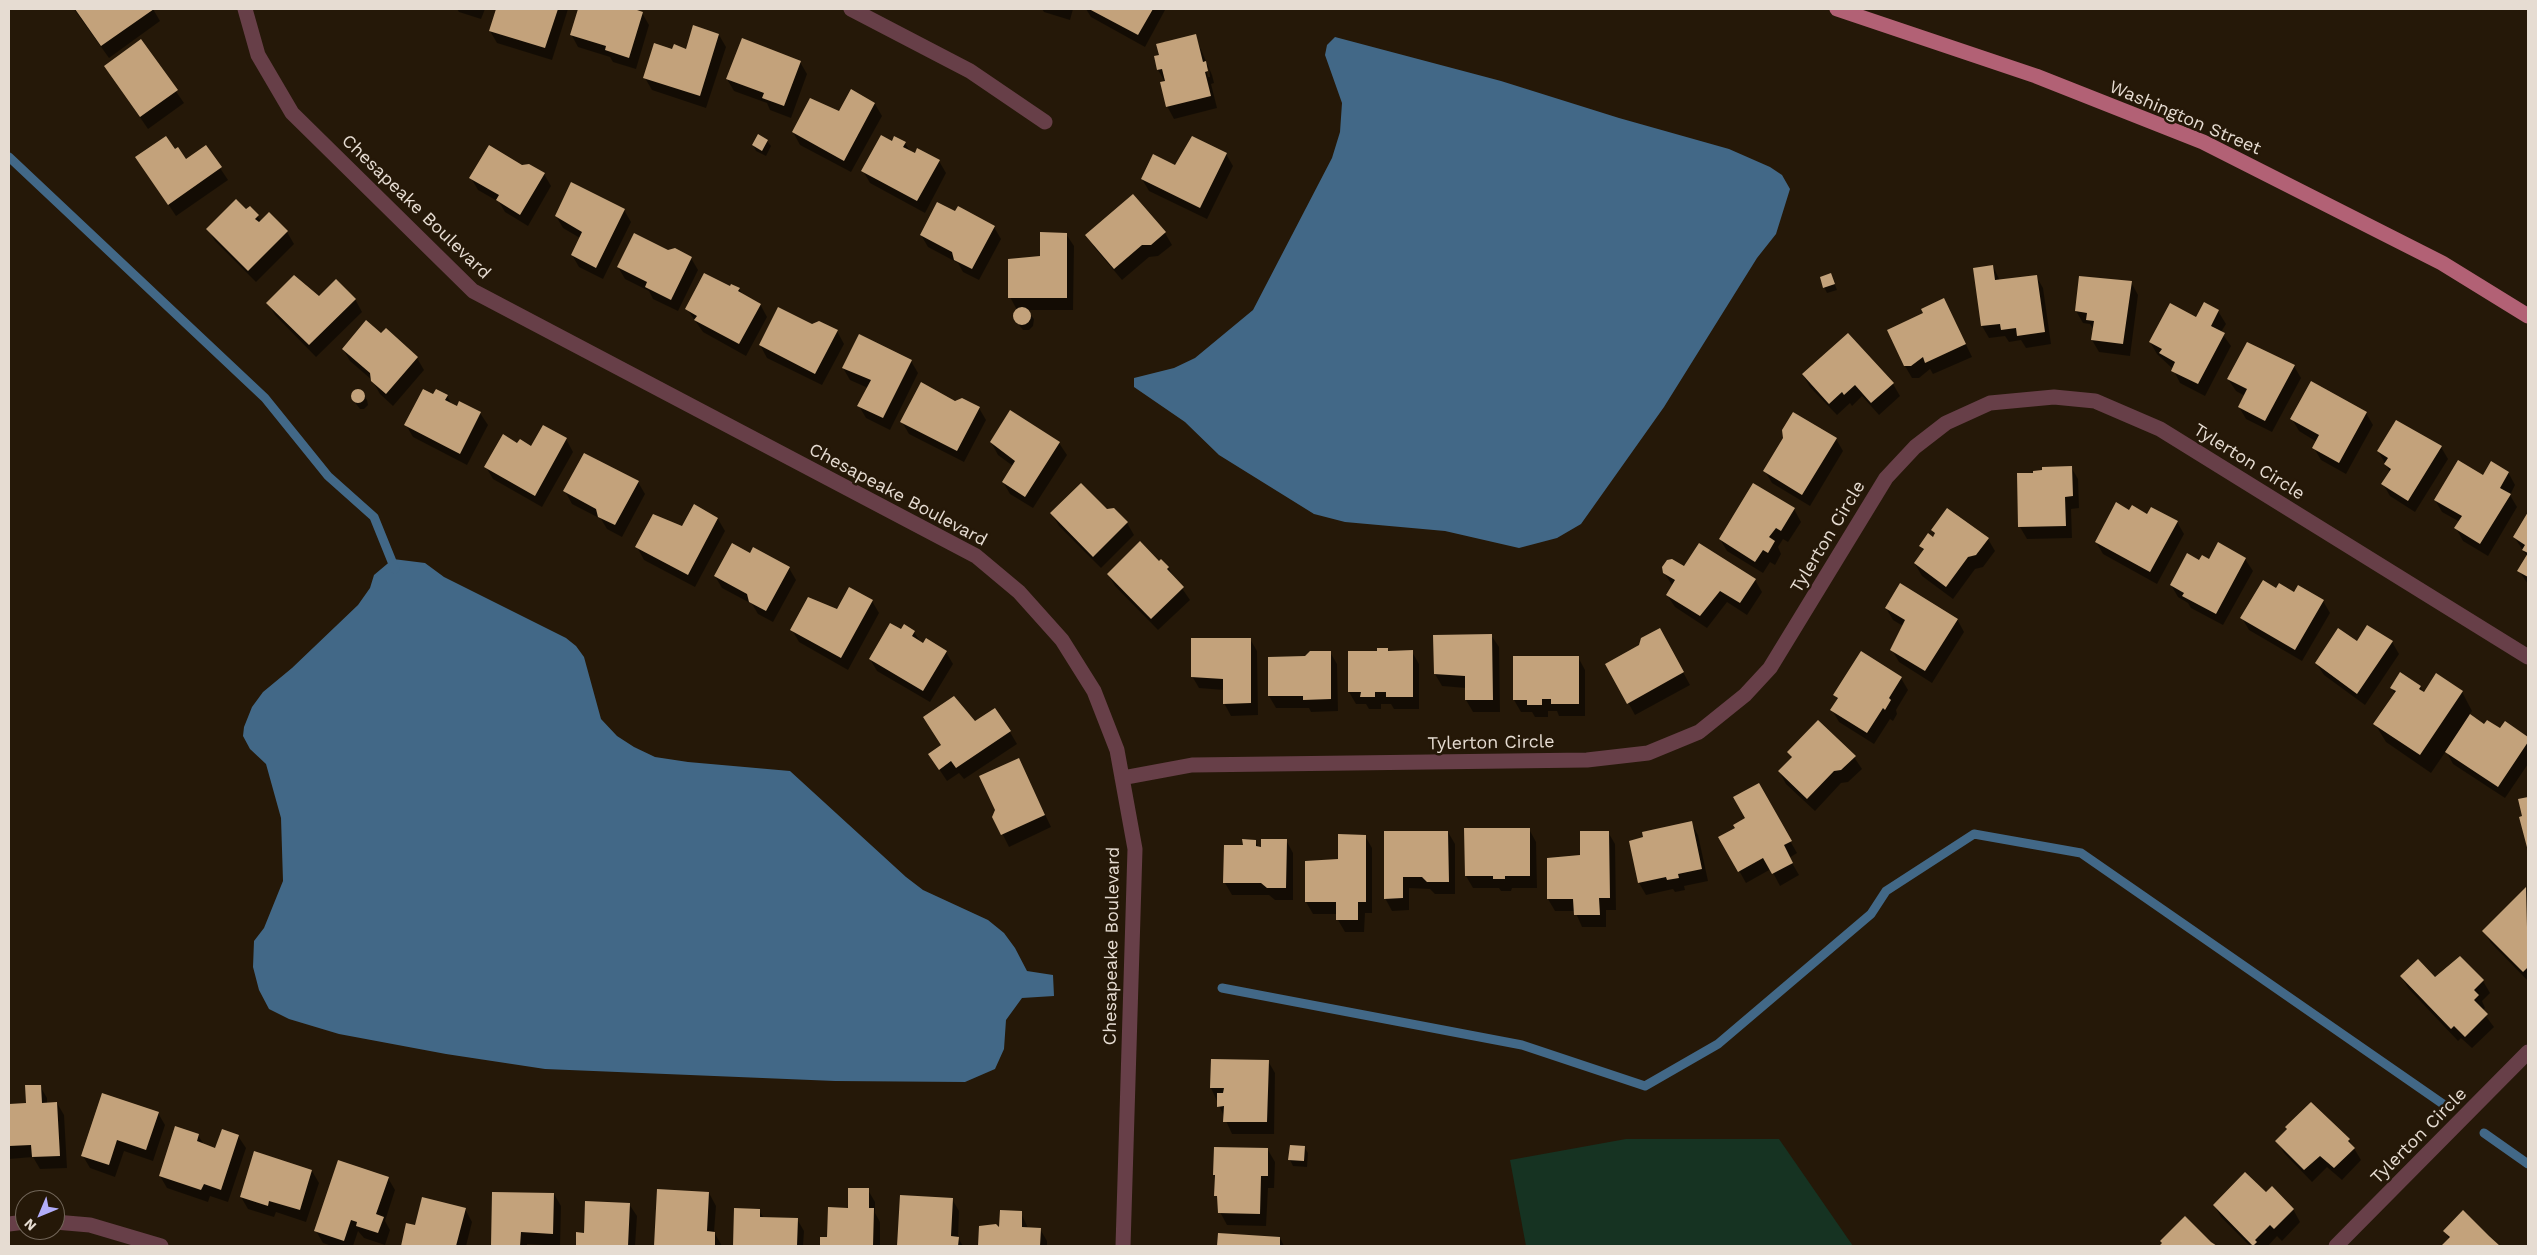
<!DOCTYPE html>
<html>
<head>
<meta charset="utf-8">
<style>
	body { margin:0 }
	#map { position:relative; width:2537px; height:1255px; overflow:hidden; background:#251808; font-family:"Work Sans",sans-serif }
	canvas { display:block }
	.frame { position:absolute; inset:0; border:10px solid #e6dcd2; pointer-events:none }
	.north { position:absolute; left:15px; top:1190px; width:50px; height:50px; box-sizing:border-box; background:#251808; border:1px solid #726659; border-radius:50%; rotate:225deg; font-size:14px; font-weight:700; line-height:20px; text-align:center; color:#e6dcd2 }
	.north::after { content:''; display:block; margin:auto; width:18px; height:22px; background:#b2adf9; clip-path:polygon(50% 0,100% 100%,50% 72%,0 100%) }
</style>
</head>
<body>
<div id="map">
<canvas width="2537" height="1255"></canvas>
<div class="frame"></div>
<div class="north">N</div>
</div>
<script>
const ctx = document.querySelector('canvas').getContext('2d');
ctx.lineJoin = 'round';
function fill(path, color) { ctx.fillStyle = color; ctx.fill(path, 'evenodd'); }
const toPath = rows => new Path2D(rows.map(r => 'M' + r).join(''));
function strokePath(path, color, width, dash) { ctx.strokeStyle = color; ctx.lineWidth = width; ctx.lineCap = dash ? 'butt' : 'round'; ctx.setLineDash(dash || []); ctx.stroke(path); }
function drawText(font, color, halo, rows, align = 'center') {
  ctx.font = font + ' "Work Sans",sans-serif'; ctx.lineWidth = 5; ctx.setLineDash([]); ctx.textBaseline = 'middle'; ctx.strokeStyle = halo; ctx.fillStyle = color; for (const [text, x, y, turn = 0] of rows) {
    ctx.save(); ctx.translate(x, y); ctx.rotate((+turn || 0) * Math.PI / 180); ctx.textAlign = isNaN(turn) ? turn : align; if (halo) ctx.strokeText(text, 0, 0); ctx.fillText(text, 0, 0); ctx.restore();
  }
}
fill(toPath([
	[1626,1139,1779,1139,1853,1246,1526,1246,1510,1160]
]), '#163322');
fill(toPath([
	[1335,37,1501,81,1619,118,1729,149,1770,167,1782,175,1790,189,1776,234,1757,258,1664,407,1581,524,1557,538,1519,548,1445,531,1345,522,1314,514,1219,455,1185,422,1134,387,1134,378,1174,368,1195,358,1253,310,1332,158,1340,132,1342,103,1325,55,1327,45],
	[393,559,425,563,444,577,566,638,576,646,584,657,601,719,617,736,634,747,655,757,688,762,790,771,906,877,923,890,988,920,1004,933,1015,948,1027,971,1053,975,1054,996,1022,998,1006,1020,1004,1049,995,1069,965,1082,835,1081,545,1069,446,1054,339,1034,289,1019,269,1009,259,990,253,967,254,941,264,928,283,881,281,818,266,764,250,749,243,736,244,727,252,707,263,692,292,668,358,605,370,588,374,575]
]), '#426887');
fill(toPath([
	[74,9,153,9,160,21,109,58],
	[457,9,485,9,481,19,459,12],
	[497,9,568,9,552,60,497,43,490,31],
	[579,9,629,9,642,13,649,25,636,69,613,62,610,57,578,47,571,34],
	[1042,9,1073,9,1070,20,1044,12],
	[1086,9,1165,9,1165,10,1145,47,1091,17],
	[719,35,726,47,706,108,652,90,645,78,673,50,687,50],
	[1195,36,1212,75,1214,83,1211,84,1217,108,1174,119,1167,106,1165,82,1158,70,1155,57],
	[1205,66,1209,69,1210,77,1208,77],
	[141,41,184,103,148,129,105,66],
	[800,62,807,74,791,118,770,110,767,103,734,91,727,79],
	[875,104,882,116,851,172,800,145,793,132,840,112],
	[767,141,771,146,766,156,756,151,753,145],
	[892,142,905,143,911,153,939,161,946,173,925,213,870,183,863,171],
	[206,147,228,180,176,216,137,157,175,151,186,161],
	[1226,154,1233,166,1207,219,1149,191,1142,179,1176,166],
	[544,174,551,186,528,226,505,212,499,202,478,190,471,178],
	[250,207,261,221,287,232,294,244,256,282,215,241,208,229],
	[624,210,631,222,603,279,579,267,572,255,580,238,563,228,556,216],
	[956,213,994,227,1001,239,979,280,963,272,958,263,928,247,921,235],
	[1165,233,1172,245,1158,256,1149,257,1122,280,1094,247,1087,235],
	[1066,234,1074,246,1073,310,1026,310,1034,319,1033,326,1029,330,1023,330,1015,320,1017,310,1010,297,1041,257],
	[668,251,691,258,698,270,678,311,653,299,649,291,625,279,618,267],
	[1993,266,2000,281,2036,276,2043,288,2051,344,2026,348,2021,340,2009,342,2005,336,1989,338,1982,326],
	[1831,275,1837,290,1827,293,1824,287],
	[2131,282,2138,295,2130,356,2099,352,2092,340,2094,330,2090,324,2083,323,2076,311],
	[731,288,739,289,743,295,760,304,767,317,746,356,703,332,687,309],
	[319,298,355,299,362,312,316,357,275,315,268,303],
	[1944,299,1972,357,1933,374,1930,369,1919,378,1912,378,1905,366,1924,314],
	[2204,303,2218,311,2226,324,2221,332,2231,346,2205,396,2180,383,2173,369,2157,354,2150,342,2196,318],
	[812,325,837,331,844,344,822,385,767,358,760,345],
	[386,330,417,358,424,370,393,406,380,394,372,380,350,361,343,349,381,335],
	[911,361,918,373,890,430,866,418,859,406,868,388,850,380,843,368],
	[2294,366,2301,378,2272,432,2246,419,2239,407,2245,396,2236,391,2228,379],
	[1803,375,1893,384,1900,396,1879,415,1862,396,1852,406,1850,403,1837,415,1810,387],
	[360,390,367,400,368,405,364,409,360,409,353,400,352,395,355,391],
	[434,396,447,396,452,405,457,408,460,402,480,413,488,425,467,465,413,437,406,425],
	[955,402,979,408,986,420,964,462,909,434,902,422],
	[1011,412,1059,443,1067,455,1033,508,1010,494,1003,482,1013,466,998,455,991,442],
	[2366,413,2373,425,2346,474,2321,460,2314,448,2317,442,2299,431,2292,419],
	[544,426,566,439,573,452,542,507,493,479,486,467,518,444,532,447],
	[2412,429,2441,447,2448,459,2415,512,2390,496,2383,484,2390,472,2378,451],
	[1836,439,1843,451,1810,506,1772,483,1765,471],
	[2071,467,2078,479,2079,508,2071,509,2072,538,2027,539,2020,527,2018,475],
	[2508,472,2515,485,2510,495,2517,507,2488,556,2463,541,2456,528,2460,522,2442,512,2435,500,2483,477],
	[638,482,645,494,622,537,607,529,601,519,572,504,565,491],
	[1114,509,1127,523,1134,535,1101,568,1059,526,1052,514],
	[1794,509,1801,522,1788,542,1783,539,1778,547,1781,554,1775,565,1770,562,1763,573,1727,551,1720,539],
	[2130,511,2177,522,2184,534,2157,584,2103,554,2096,542],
	[2528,514,2528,584,2519,571,2527,556,2514,537],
	[718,519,725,531,695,587,644,560,637,547,683,528],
	[1932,530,1988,539,1995,551,1983,567,1975,569,1953,599,1922,576,1915,564,1924,551,1920,546,1935,535],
	[751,555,789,568,796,580,773,622,758,614,752,604,722,588,715,576],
	[2245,559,2253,571,2223,625,2191,608,2188,603,2178,597,2171,585,2200,562],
	[1159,563,1168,568,1190,600,1158,630,1115,586,1108,574],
	[1684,568,1755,580,1762,592,1747,615,1727,602,1707,628,1675,607,1667,595,1673,586,1664,573],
	[2277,589,2323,601,2330,613,2302,661,2249,630,2242,618],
	[872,601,879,613,848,670,799,642,792,630,838,611],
	[1886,608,1957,619,1964,632,1932,683,1899,662,1892,650,1903,626,1893,620],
	[901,631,914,632,921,643,946,652,953,664,930,702,877,671,870,659],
	[1491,635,1499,647,1500,712,1473,712,1466,700,1466,688,1442,686,1435,674],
	[1250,639,1257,651,1258,715,1231,716,1224,703,1224,690,1199,688,1192,676],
	[1666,641,1690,685,1635,715,1607,664],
	[2357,642,2392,642,2399,654,2365,705,2324,675,2316,663],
	[1387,649,1389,652,1412,652,1419,664,1419,709,1394,709,1391,704,1381,704,1381,709,1369,709,1366,704,1356,704,1349,692,1350,652,1378,652],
	[1330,652,1337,664,1338,711,1311,712,1309,708,1276,708,1269,696,1306,658],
	[1578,657,1585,670,1585,716,1559,716,1557,711,1548,711,1548,717,1535,717,1532,712,1521,712,1514,700],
	[1901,678,1908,690,1896,710,1897,714,1893,721,1890,719,1874,744,1839,722,1832,710,1838,701,1835,695],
	[2420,687,2424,694,2462,692,2472,711,2469,715,2485,726,2501,730,2505,723,2528,738,2528,764,2505,798,2453,764,2446,751,2431,773,2386,742,2375,724,2395,694,2392,688],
	[975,723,1010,732,1017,744,964,779,959,773,947,781,937,766],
	[1788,753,1854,757,1862,769,1848,782,1841,783,1815,811,1786,784,1779,771,1792,758],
	[1019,760,1051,827,1009,847,994,817],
	[1758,785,1797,853,1789,858,1799,875,1780,886,1771,869,1746,883,1720,837,1736,828,1747,818],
	[1691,823,1698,835,1708,881,1684,886,1685,890,1675,892,1673,889,1646,895,1639,883],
	[1529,829,1536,842,1537,888,1512,888,1511,891,1501,891,1499,888,1473,888,1466,876],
	[1385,832,1448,832,1455,844,1455,894,1435,894,1430,889,1409,888,1409,910,1392,911,1385,898],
	[1608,832,1615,844,1616,910,1606,910,1606,927,1582,927,1575,911,1555,911,1548,899,1581,856],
	[1365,836,1372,848,1372,913,1365,913,1364,932,1345,932,1338,920,1338,914,1313,914,1306,902,1306,862,1339,860],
	[1286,840,1293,853,1293,900,1275,900,1269,895,1232,895,1225,883,1244,846,1255,841,1259,848],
	[2526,889,2528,891,2528,981,2491,943,2484,931],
	[2401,976,2483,981,2490,993,2482,1001,2485,1008,2482,1011,2494,1027,2472,1048,2461,1038,2458,1041,2408,988],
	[1268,1061,1275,1073,1274,1134,1232,1134,1211,1088],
	[40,1086,47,1098,47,1104,57,1103,64,1115,67,1168,40,1169,33,1157,9,1159,9,1105,27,1104],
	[2311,1104,2349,1140,2361,1160,2342,1180,2327,1167,2312,1182,2284,1153,2277,1141],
	[158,1113,165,1125,153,1161,124,1151,115,1177,90,1168,83,1156],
	[198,1135,204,1145,216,1149,238,1136,246,1148,228,1202,210,1196,208,1202,167,1188,160,1176],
	[1304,1147,1308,1153,1307,1167,1293,1166,1290,1160],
	[1268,1150,1275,1162,1274,1188,1268,1188,1266,1226,1227,1225,1220,1212,1214,1175],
	[312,1171,319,1183,306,1222,276,1212,274,1217,248,1209,241,1197],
	[388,1178,395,1190,385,1221,390,1230,385,1245,364,1238,358,1231,353,1246,332,1246,323,1243,316,1231],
	[868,1190,875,1202,875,1213,880,1222,880,1246,821,1246,821,1238,828,1238,849,1209],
	[658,1191,709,1193,716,1206,714,1232,722,1246,655,1246],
	[494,1193,554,1194,561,1206,560,1246,527,1244,527,1246,492,1246],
	[2266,1194,2293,1209,2300,1222,2282,1241,2277,1236,2268,1246,2250,1246,2221,1217,2214,1205],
	[901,1196,952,1199,959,1211,958,1238,963,1246,898,1246],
	[629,1204,637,1216,635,1246,577,1246,578,1234,585,1234],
	[465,1209,472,1222,466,1246,402,1246,407,1224,416,1226],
	[736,1209,759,1211,764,1218,797,1219,804,1231,803,1246,734,1246],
	[2463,1212,2498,1246,2443,1246,2449,1239,2445,1231],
	[1021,1213,1028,1228,1040,1229,1047,1241,1047,1246,979,1246,980,1227,1000,1231],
	[2185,1218,2215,1246,2161,1246],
	[1219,1234,1280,1238,1284,1246,1218,1246]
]), '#0007');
strokePath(toPath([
	[9,157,265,398,328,476,374,517,395,569],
	[1222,988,1522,1045,1645,1086,1718,1044,1871,914,1886,891,1974,834,2081,853,2443,1104],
	[2484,1133,2528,1164]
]), '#426887', 9);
fill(toPath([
	[75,9,154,9,101,46],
	[496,9,558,9,545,48,489,31],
	[578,9,634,9,643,12,629,58,605,50,606,46,570,35],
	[1089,9,1153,9,1138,35],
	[693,25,719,34,700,96,643,78,654,43,672,49,674,44,686,49],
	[1196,34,1203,62,1206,61,1208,71,1205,72,1211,96,1166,107,1160,82,1165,81,1162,69,1157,70,1154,56,1159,55,1156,44],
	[742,38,801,61,784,106,762,98,764,93,726,79],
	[141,39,178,90,140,117,104,66],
	[851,89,875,103,844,161,792,132,810,98,839,111],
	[758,134,768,140,762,151,752,145],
	[881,135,892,141,894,136,906,142,903,147,915,153,917,148,940,160,917,201,861,171],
	[166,136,175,149,178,147,186,159,206,145,222,167,168,205,135,157],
	[1192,136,1227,153,1200,208,1141,179,1153,154,1175,165],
	[489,145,522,165,529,164,545,173,520,215,496,200,499,195,469,178],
	[571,182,625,209,596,268,571,255,582,232,555,216],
	[1133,194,1166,232,1151,245,1142,245,1114,269,1085,235],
	[236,199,246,209,250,206,259,215,255,219,259,222,269,212,288,231,248,271,206,229],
	[937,202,955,211,958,206,995,226,972,269,954,260,952,252,920,235],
	[1040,232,1067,233,1067,298,1008,298,1008,259,1040,256],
	[634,233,668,250,675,248,692,257,671,300,645,287,647,282,617,267],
	[1993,265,1995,280,2037,275,2045,332,2017,336,2016,328,2001,330,2000,324,1981,326,1973,268],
	[704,273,730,286,731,284,740,288,738,291,761,304,739,344,694,320,697,316,685,309],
	[1831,273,1835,284,1823,288,1820,277],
	[294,275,319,296,336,279,356,299,309,345,266,303],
	[2079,276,2132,281,2123,344,2091,340,2094,321,2086,320,2087,313,2075,311],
	[1944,298,1966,344,1925,363,1923,357,1911,366,1904,366,1887,330,1923,313,1921,309],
	[2204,302,2219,310,2211,326,2225,333,2198,384,2171,371,2175,362,2159,353,2162,349,2149,342,2170,303,2196,317],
	[778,307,812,324,819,321,838,330,815,374,759,345],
	'1013 316a9 9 0 1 1 18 0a9 9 0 1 1-18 0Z',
	[366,320,381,333,386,328,418,357,386,394,371,381,370,373,342,349],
	[1848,333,1894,383,1871,403,1855,385,1844,395,1842,392,1829,404,1802,374],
	[859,334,912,360,883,418,857,406,871,380,842,368],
	[2247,342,2295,365,2265,421,2238,407,2247,389,2227,379],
	[2311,381,2367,412,2339,463,2312,448,2319,435,2290,419],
	[921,382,955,401,962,398,980,407,957,451,900,422],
	'351 396a7 7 0 1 1 14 0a7 7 0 1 1-14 0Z',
	[423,389,433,394,436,389,448,395,445,400,457,406,459,401,481,412,460,454,404,425],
	[1010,410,1060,442,1025,497,1002,482,1015,461,990,442],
	[1793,412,1837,438,1802,495,1763,471,1783,438,1782,430],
	[2396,420,2442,446,2408,501,2381,484,2391,469,2384,464,2388,458,2377,451],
	[543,425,567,438,535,496,484,467,503,434,517,443,520,439,531,446],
	[584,453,639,481,615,525,598,517,596,509,563,491],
	[2458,460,2483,475,2491,461,2509,472,2500,488,2511,494,2480,544,2454,528,2462,516,2434,500],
	[2072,466,2073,496,2065,497,2066,526,2018,527,2017,473,2033,473,2033,471,2042,470,2042,467],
	[1081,483,1107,509,1114,508,1128,522,1093,557,1050,513],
	[1753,483,1795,508,1781,531,1776,528,1769,537,1775,541,1768,553,1763,550,1755,562,1719,539],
	[2116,502,2129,510,2132,505,2147,514,2151,507,2178,521,2150,572,2095,542],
	[694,504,718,518,688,575,635,547,653,514,682,526],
	[1947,508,1989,538,1976,555,1968,557,1946,587,1914,563,1924,549,1919,546,1928,533,1933,537,1935,533,1931,530],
	[2528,512,2528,577,2517,571,2528,553,2522,550,2525,545,2513,537],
	[1140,541,1159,561,1161,559,1169,567,1167,569,1184,587,1151,619,1107,574],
	[2218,542,2246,558,2216,614,2182,596,2184,593,2170,585,2187,553,2199,560,2202,555,2209,559],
	[732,543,750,553,753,547,790,567,766,611,749,602,747,594,714,576],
	[1699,543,1756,579,1740,603,1720,591,1700,616,1666,595,1675,580,1663,573,1662,567,1667,560,1672,559,1684,566],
	[2263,580,2276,588,2279,583,2294,592,2298,585,2324,600,2295,650,2240,618],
	[1900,583,1958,619,1925,671,1890,650,1905,620,1885,608],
	[849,587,873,600,841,658,790,630,808,597,837,609],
	[890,623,901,629,904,624,915,631,912,636,923,643,926,638,947,651,923,691,869,659],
	[2367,625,2393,641,2357,694,2315,663,2338,628,2357,641],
	[1660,628,1684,672,1627,704,1605,664,1639,645,1641,638],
	[1492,634,1493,700,1465,700,1465,676,1434,674,1433,635],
	[1191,638,1251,638,1251,703,1223,704,1223,679,1191,677],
	[1377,648,1388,648,1388,651,1413,650,1413,697,1386,697,1386,692,1375,692,1375,697,1360,697,1361,692,1348,692,1348,651,1377,651],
	[1310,651,1331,651,1331,699,1303,700,1303,696,1268,696,1268,657,1305,656],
	[1861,651,1902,677,1889,698,1891,700,1885,710,1883,708,1867,733,1830,710,1838,698,1833,695],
	[1513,656,1579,656,1579,704,1551,704,1551,699,1542,699,1542,705,1527,705,1527,700,1513,700],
	[2400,672,2421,686,2419,689,2424,692,2436,673,2463,691,2420,755,2373,724,2396,691,2390,688],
	[954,696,975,721,995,708,1011,731,956,768,951,761,939,770,928,754,941,745,923,717],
	[2470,714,2484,724,2487,720,2500,728,2505,721,2528,737,2528,742,2498,787,2445,752],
	[1818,720,1856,756,1841,770,1834,771,1807,799,1778,771,1792,757,1787,752],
	[1019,758,1045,815,1001,835,992,817,995,810,979,776],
	[1759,783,1792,841,1784,845,1793,863,1772,874,1763,858,1738,872,1718,837,1735,828,1733,825,1745,818,1733,797],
	[2528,797,2528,851,2519,817,2522,816,2518,799],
	[1692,821,1702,869,1678,874,1679,878,1667,880,1666,877,1638,883,1629,841,1643,837,1642,832],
	[1464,828,1530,828,1530,876,1505,876,1505,879,1493,879,1493,876,1465,876],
	[1384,831,1448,831,1449,882,1427,882,1422,877,1403,877,1403,898,1384,899],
	[1580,831,1609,831,1610,898,1599,898,1600,915,1574,915,1573,899,1547,899,1547,858,1580,855],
	[1338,834,1366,835,1366,902,1358,902,1358,920,1336,920,1336,902,1305,902,1305,861,1338,859],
	[1242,839,1256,840,1256,846,1261,847,1261,839,1287,839,1286,888,1267,888,1261,883,1223,883,1224,845,1243,845],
	[2526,887,2528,967,2523,972,2482,931],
	[2460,956,2484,980,2474,990,2479,995,2474,1000,2488,1014,2465,1037,2454,1026,2451,1029,2400,976,2418,959,2435,977],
	[1211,1059,1269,1060,1267,1122,1223,1122,1224,1106,1217,1107,1217,1093,1223,1093,1224,1088,1210,1088],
	[25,1085,41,1085,42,1103,57,1102,60,1156,32,1157,31,1145,9,1146,9,1104,26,1103],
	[102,1093,159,1112,146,1150,117,1140,109,1165,81,1156],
	[2311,1102,2350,1139,2348,1141,2355,1148,2334,1168,2320,1156,2304,1170,2275,1141,2287,1129,2285,1127],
	[175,1126,199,1134,197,1141,215,1148,222,1129,239,1135,221,1190,204,1184,201,1190,159,1176],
	[1290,1145,1305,1146,1304,1161,1288,1160],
	[1214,1147,1268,1148,1268,1176,1261,1176,1260,1214,1218,1213,1217,1196,1214,1196,1215,1175,1213,1175],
	[254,1151,312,1170,300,1210,269,1201,268,1206,240,1197],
	[338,1160,389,1177,376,1214,384,1217,378,1233,356,1226,357,1222,351,1220,344,1241,314,1231],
	[2245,1172,2266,1192,2272,1186,2294,1209,2274,1229,2270,1225,2255,1240,2257,1242,2253,1246,2213,1205],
	[848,1188,869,1188,869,1208,874,1208,873,1246,820,1246,820,1237,827,1237,828,1207,848,1208],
	[657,1189,709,1192,707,1231,715,1232,715,1246,654,1246],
	[492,1192,554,1193,553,1234,521,1232,520,1246,491,1246],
	[900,1195,953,1198,951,1236,959,1237,958,1246,897,1246],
	[422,1197,466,1208,456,1246,401,1246,406,1223,415,1225],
	[585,1201,630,1203,628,1246,576,1246,576,1232,584,1233],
	[734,1208,760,1209,760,1217,798,1218,797,1246,733,1246],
	[1000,1210,1022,1211,1022,1227,1041,1228,1040,1246,978,1246,979,1226,996,1224,999,1227],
	[2463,1210,2489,1236,2500,1246,2441,1246,2450,1237,2443,1231],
	[2185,1216,2211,1242,2217,1246,2159,1246,2162,1243,2160,1241],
	[1218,1233,1280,1237,1280,1246,1217,1246]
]), '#c3a27b');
strokePath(toPath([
	[245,9,258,55,292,113,473,291,976,556,1019,592,1062,640,1094,691,1117,750,1135,849,1123,1246],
	[851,9,970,71,1045,122],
	[1122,778,1192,765,1587,760,1648,753,1699,732,1745,695,1770,668,1886,478,1915,447,1946,423,1990,403,2054,397,2095,401,2160,429,2528,657],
	[55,1222,90,1225,161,1246],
	[9,1224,25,1222],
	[2336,1246,2528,1052]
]), '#673f48', 15);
strokePath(toPath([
	[1837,9,2036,76,2203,142,2442,263,2528,316]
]), '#b26175', 15);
drawText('18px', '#e6dcd2', '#251808', [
	["Washington Street",2185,118,23],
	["Chesapeake Boulevard",416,207,44],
	["Tylerton Circle",2249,462,32],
	["Chesapeake Boulevard",898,495,28],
	["Tylerton Circle",1828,537,-59],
	["Tylerton Circle",1491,743,-1],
	["Chesapeake Boulevard",1112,946,-89],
	["Tylerton Circle",2419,1136,-45]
]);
</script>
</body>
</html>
